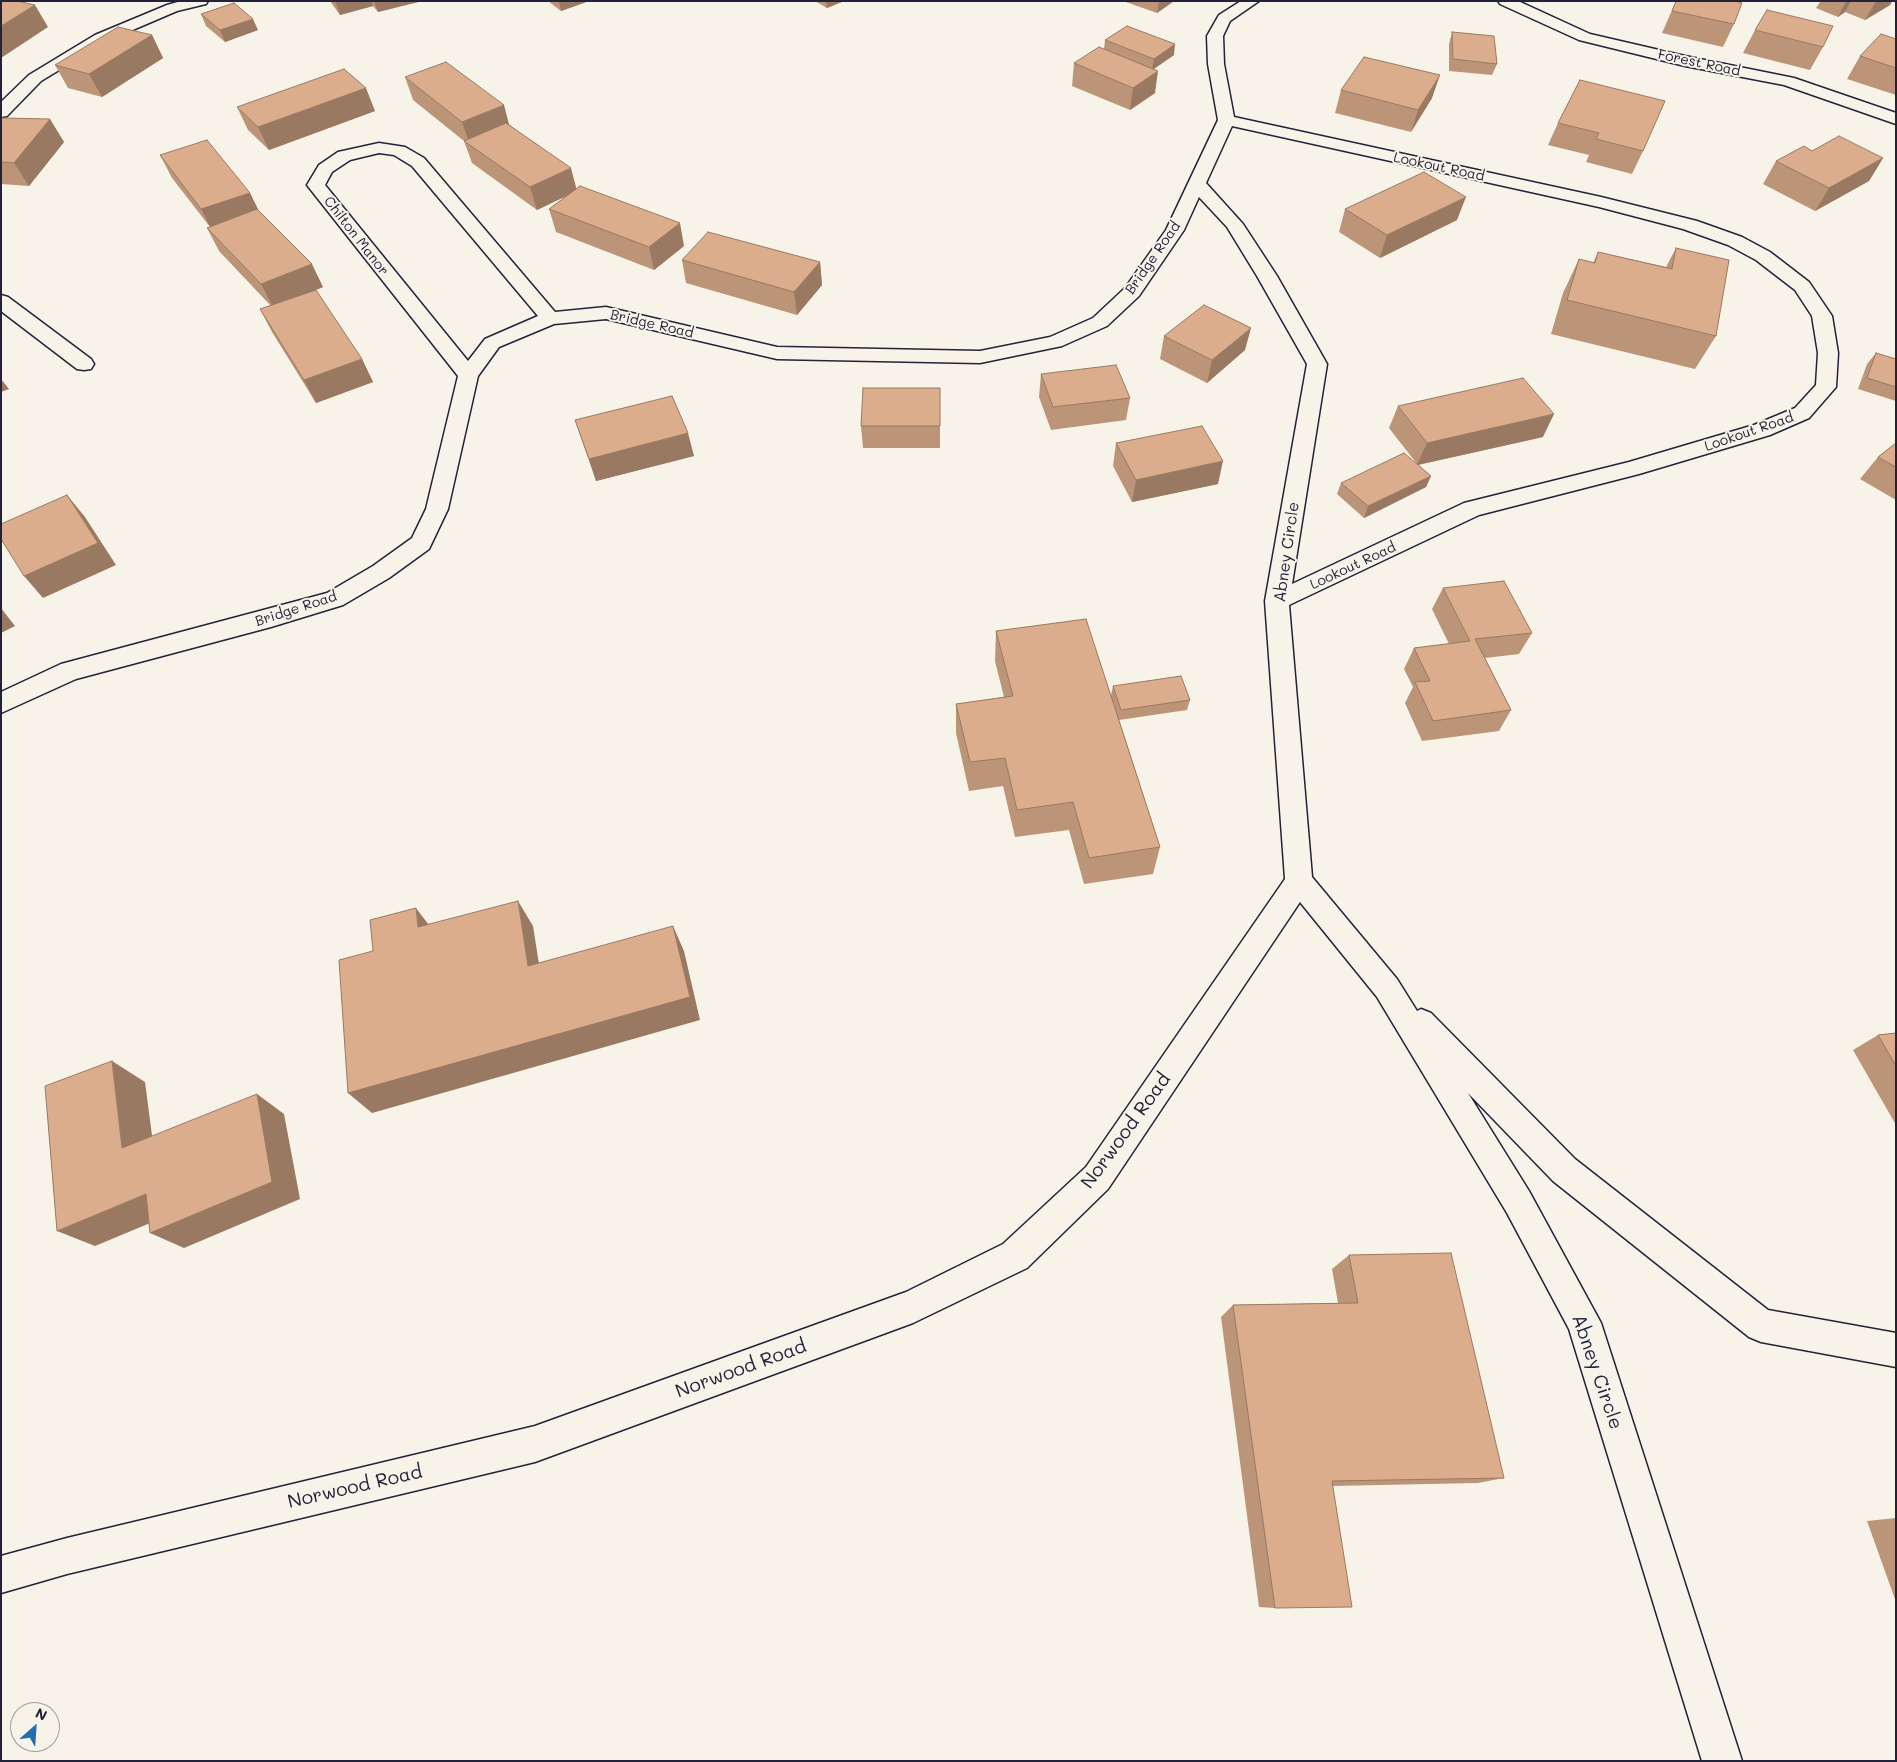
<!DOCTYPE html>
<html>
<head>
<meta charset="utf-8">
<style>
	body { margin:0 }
	#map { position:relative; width:1897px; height:1762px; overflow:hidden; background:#f7f3e8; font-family:Mali,sans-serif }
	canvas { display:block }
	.frame { position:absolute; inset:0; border:2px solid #22223b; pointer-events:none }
	.north { position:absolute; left:10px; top:1702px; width:50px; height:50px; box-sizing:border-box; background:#f7f3e8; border:1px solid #a29fa3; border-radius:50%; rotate:26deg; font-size:14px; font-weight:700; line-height:20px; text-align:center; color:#22223b }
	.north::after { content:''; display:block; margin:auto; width:18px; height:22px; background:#1f6fb2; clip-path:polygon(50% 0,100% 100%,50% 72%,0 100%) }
</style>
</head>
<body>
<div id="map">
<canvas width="1897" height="1762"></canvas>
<div class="frame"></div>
<div class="north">N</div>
</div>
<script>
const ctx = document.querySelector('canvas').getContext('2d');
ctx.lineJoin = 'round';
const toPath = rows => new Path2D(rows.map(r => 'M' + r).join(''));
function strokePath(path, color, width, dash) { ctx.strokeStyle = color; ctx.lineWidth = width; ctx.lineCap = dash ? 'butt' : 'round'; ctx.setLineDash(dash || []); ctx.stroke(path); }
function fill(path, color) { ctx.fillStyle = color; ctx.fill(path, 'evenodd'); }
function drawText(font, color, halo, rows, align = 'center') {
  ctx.font = font + ' Mali,sans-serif'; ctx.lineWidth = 4; ctx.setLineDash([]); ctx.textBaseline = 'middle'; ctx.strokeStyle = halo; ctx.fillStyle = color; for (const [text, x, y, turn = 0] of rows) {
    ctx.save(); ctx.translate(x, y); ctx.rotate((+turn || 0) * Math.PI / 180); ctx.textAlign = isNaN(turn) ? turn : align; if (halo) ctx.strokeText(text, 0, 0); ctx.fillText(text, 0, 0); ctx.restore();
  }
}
const minor = toPath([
	[181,1,208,1,206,4,177,11,107,41,41,81,7,116,1,117,1,102,29,75,95,35,167,5,181,1],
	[1241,1,1259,1,1230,21,1223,36,1224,64,1234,117,1601,197,1697,221,1742,237,1770,252,1809,282,1832,316,1838,353,1836,387,1809,418,1770,435,1639,474,1479,515,1289,605,1312,877,1397,979,1417,1011,1421,1009,1431,1013,1575,1159,1768,1310,1896,1333,1896,1367,1761,1342,1749,1337,1553,1181,1468,1093,1529,1191,1601,1323,1742,1761,1702,1761,1569,1329,1507,1213,1377,997,1300,902,1108,1189,1027,1268,913,1323,535,1462,67,1574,1,1593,1,1556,67,1538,535,1426,906,1292,1003,1244,1086,1167,1285,879,1265,601,1307,364,1257,276,1227,227,1199,197,1184,230,1139,296,1107,326,1062,346,980,363,777,359,606,319,554,324,499,347,478,376,448,509,429,549,389,578,343,605,271,627,76,679,1,713,1,692,61,664,327,593,373,566,412,538,426,509,458,376,307,185,319,165,338,152,379,143,405,147,424,158,555,312,606,307,777,347,980,351,1050,337,1093,318,1125,288,1166,230,1218,120,1208,64,1207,36,1219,15,1241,1],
	[1232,126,1599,207,1683,229,1728,245,1756,260,1795,290,1812,316,1818,353,1816,385,1795,408,1754,425,1629,462,1464,503,1292,584,1327,364,1277,276,1243,224,1206,183,1232,126],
	[379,153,394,155,412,166,538,316,485,339,468,361,325,185,332,172,350,160,379,153],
	[1498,1,1518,1,1590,34,1685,56,1794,78,1896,113,1896,124,1784,85,1685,66,1579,40,1500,4,1498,1],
	[1,295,8,297,91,359,94,364,91,369,84,370,77,369,1,311,1,295]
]);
strokePath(minor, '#22223b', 3);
fill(minor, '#f7f3e8');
fill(toPath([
	[330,1,418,1,418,2,378,12,373,6,340,15],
	[548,1,589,1,561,11],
	[815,1,844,1,827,8],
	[1123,1,1174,1,1157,13],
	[1676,1,1734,24,1723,47,1662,33],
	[1817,1,1892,1,1890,5,1865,20,1845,12,1838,17,1816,8,1820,2],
	[201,14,258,30,225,42,206,26],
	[1755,30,1823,47,1810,70,1743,53],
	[1452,32,1497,64,1492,75,1449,71,1449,44],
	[152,35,163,58,102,97,68,88,55,65],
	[1896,39,1896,95,1847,79,1860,56],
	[1105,40,1174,55,1154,69,1155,93,1130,110,1072,86,1074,63,1104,49],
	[405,77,510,125,577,189,684,246,654,270,556,232,549,209,569,194,537,210,472,163,464,141,413,100],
	[1580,80,1643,151,1632,174,1586,162,1589,155,1548,145,1558,123],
	[1341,90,1432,98,1411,132,1335,113],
	[237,107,375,111,269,150,248,130],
	[1,118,64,142,29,186,1,184],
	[1812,151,1883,158,1869,181,1815,211,1763,184,1776,161],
	[160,155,250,193,259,211,323,287,306,294,362,359,373,382,316,403,272,332,260,309,271,306,219,251,207,228,210,227,172,178],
	[1345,209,1457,220,1380,258,1339,232],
	[1676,248,1716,336,1695,369,1551,334,1563,293,1579,259,1593,263,1598,252,1666,267],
	[682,260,820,262,822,285,797,315,686,283],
	[1164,336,1245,350,1207,383,1160,359],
	[1876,353,1896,359,1896,401,1858,389,1867,364],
	[1041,374,1130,398,1126,420,1051,430,1039,397],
	[1398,406,1543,437,1418,465,1431,476,1426,487,1364,518,1337,494,1341,483,1417,464,1389,428],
	[940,411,940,448,863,448,861,426],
	[575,420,694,456,596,481],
	[1116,443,1218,484,1132,502,1113,466],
	[1896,443,1896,500,1860,479,1878,457],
	[1443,588,1532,633,1519,654,1485,658,1511,710,1499,731,1422,741,1405,703,1413,687,1404,669,1414,648,1449,644,1432,609],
	[996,631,1111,695,1113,686,1190,700,1187,710,1119,720,1160,847,1153,874,1084,884,1069,830,1015,837,1003,786,969,791,956,733,956,704,1004,697,995,661],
	[1896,1033,1896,1125,1853,1050,1878,1035],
	[1349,1255,1504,1478,1478,1483,1332,1486,1275,1608,1259,1607,1221,1317,1233,1305,1338,1303,1332,1269],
	[1896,1518,1896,1602,1867,1521],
	[1367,1760,1369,1761,1345,1761]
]), '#bc9578');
fill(toPath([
	[335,1,371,1,373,6,340,15],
	[374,1,418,1,418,2,378,12],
	[559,1,589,1,561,11],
	[826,1,844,1,827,8],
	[1159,1,1174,1,1157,13,1159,2],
	[1846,1,1851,1,1845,12,1838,17],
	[1876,1,1892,1,1890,5,1865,20],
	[35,5,48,27,1,58,1,26],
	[253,19,258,30,225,42,220,30],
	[152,35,163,58,102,97,89,74],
	[1175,44,1174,55,1152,70,1154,59],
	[1158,71,1155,93,1130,110,1133,88],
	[1440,75,1432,98,1411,132,1418,110],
	[366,88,375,111,269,150,258,127],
	[504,105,510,128,470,145,462,122],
	[50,119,64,142,29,186,14,163],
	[1883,158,1869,181,1815,211,1829,188],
	[571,168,577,191,537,210,530,187],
	[250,193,261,216,213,232,201,209],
	[1466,197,1457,220,1380,258,1387,235],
	[680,223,684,246,654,270,649,247],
	[820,262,822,285,797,315,794,292],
	[312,264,323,287,273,307,261,284],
	[1251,328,1245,350,1207,383,1212,360],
	[362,359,373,382,316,403,304,380],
	[1,379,9,389,1,392],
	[1554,414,1543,437,1417,465,1427,443],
	[688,433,694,456,596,481,589,459],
	[1223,461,1218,484,1132,502,1136,480],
	[1431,476,1426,487,1364,518,1368,506],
	[67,495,85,517,116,565,43,598,24,576],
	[1,608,15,626,1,633],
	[518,901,533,926,543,990,528,966],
	[416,908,435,933,418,927],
	[673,926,684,951,700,1020,372,1113,348,1093],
	[112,1061,145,1082,156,1166,122,1148],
	[257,1094,284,1114,300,1199,184,1248,150,1233],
	[146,1194,179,1211,95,1246,57,1231]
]), '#997962');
const building = toPath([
	[1,1,17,1,35,5,1,26,1,1],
	[1676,1,1735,1,1742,3,1734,24,1672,11,1676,1],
	[234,3,253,19,220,30,201,14,234,3],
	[1767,10,1833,26,1823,47,1755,30,1767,10],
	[1127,26,1175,44,1154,59,1105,40,1127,26],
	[118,27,152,35,89,74,55,65,118,27],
	[1452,32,1494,36,1497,64,1453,59,1452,32],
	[1881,34,1896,39,1896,68,1860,56,1881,34],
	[1099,47,1158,71,1133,88,1074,63,1099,47],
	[1364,57,1440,75,1418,110,1341,90,1364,57],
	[446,62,504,105,462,122,405,77,446,62],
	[344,69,366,88,258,127,237,107,344,69],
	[1580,80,1665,101,1643,151,1596,139,1599,133,1558,123,1580,80],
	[1,118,50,119,14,163,1,162,1,118],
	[506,123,571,168,530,187,464,141,506,123],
	[1839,136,1883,158,1829,188,1776,161,1804,146,1812,151,1839,136],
	[207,140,250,193,201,209,160,155,207,140],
	[1424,172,1466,197,1387,235,1345,209,1424,172],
	[580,186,680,223,649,247,549,209,580,186],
	[257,209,312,264,261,284,207,228,257,209],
	[708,232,820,262,794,292,682,260,708,232],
	[1676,248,1729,260,1716,336,1567,300,1579,259,1595,263,1598,252,1672,269,1676,248],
	[316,290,362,359,304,380,260,309,316,290],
	[1204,305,1251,328,1212,360,1164,336,1204,305],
	[1876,353,1896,359,1896,387,1867,378,1876,353],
	[1116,365,1130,398,1053,407,1041,374,1116,365],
	[1523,378,1554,414,1427,443,1398,406,1523,378],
	[863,388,940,388,940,426,861,426,863,388],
	[672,396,688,433,589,459,575,420,672,396],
	[1202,426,1223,461,1136,480,1116,443,1202,426],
	[1896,443,1896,467,1878,457,1896,443],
	[1404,453,1431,476,1368,506,1341,483,1404,453],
	[67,495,98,543,24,576,1,539,1,524,67,495],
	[1504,581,1532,633,1475,639,1511,710,1433,721,1415,682,1430,681,1414,648,1470,641,1443,588,1504,581],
	[1086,619,1160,847,1089,858,1073,802,1017,810,1005,758,970,762,956,704,1013,696,996,631,1086,619],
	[1181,676,1190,700,1121,710,1113,686,1181,676],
	[518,901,528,966,673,926,690,997,348,1093,339,960,373,951,370,920,416,908,418,927,518,901],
	[1896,1033,1896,1066,1878,1035,1896,1033],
	[112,1061,122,1148,257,1094,272,1182,150,1233,146,1194,57,1231,45,1086,112,1061],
	[1451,1253,1504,1478,1332,1481,1352,1607,1275,1608,1233,1305,1358,1303,1349,1255,1451,1253]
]);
fill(building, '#dbad8c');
strokePath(building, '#997962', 1);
drawText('14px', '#22223b', '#f7f3e8', [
	["Forest Road",1699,63,12],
	["Lookout Road",1439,167,12],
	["Chilton Manor",356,236,52],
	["Bridge Road",1153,258,-55],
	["Bridge Road",652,324,13],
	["Lookout Road",1749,432,-19],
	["Lookout Road",1353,566,-25],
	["Bridge Road",296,609,-18]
]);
drawText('16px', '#22223b', '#f7f3e8', [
	["Abney Circle",1287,552,-82]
]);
drawText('19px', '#22223b', '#f7f3e8', [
	["Norwood Road",1126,1131,-54],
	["Norwood Road",741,1369,-20],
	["Abney Circle",1597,1372,71],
	["Norwood Road",355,1487,-13]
]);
</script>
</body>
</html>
